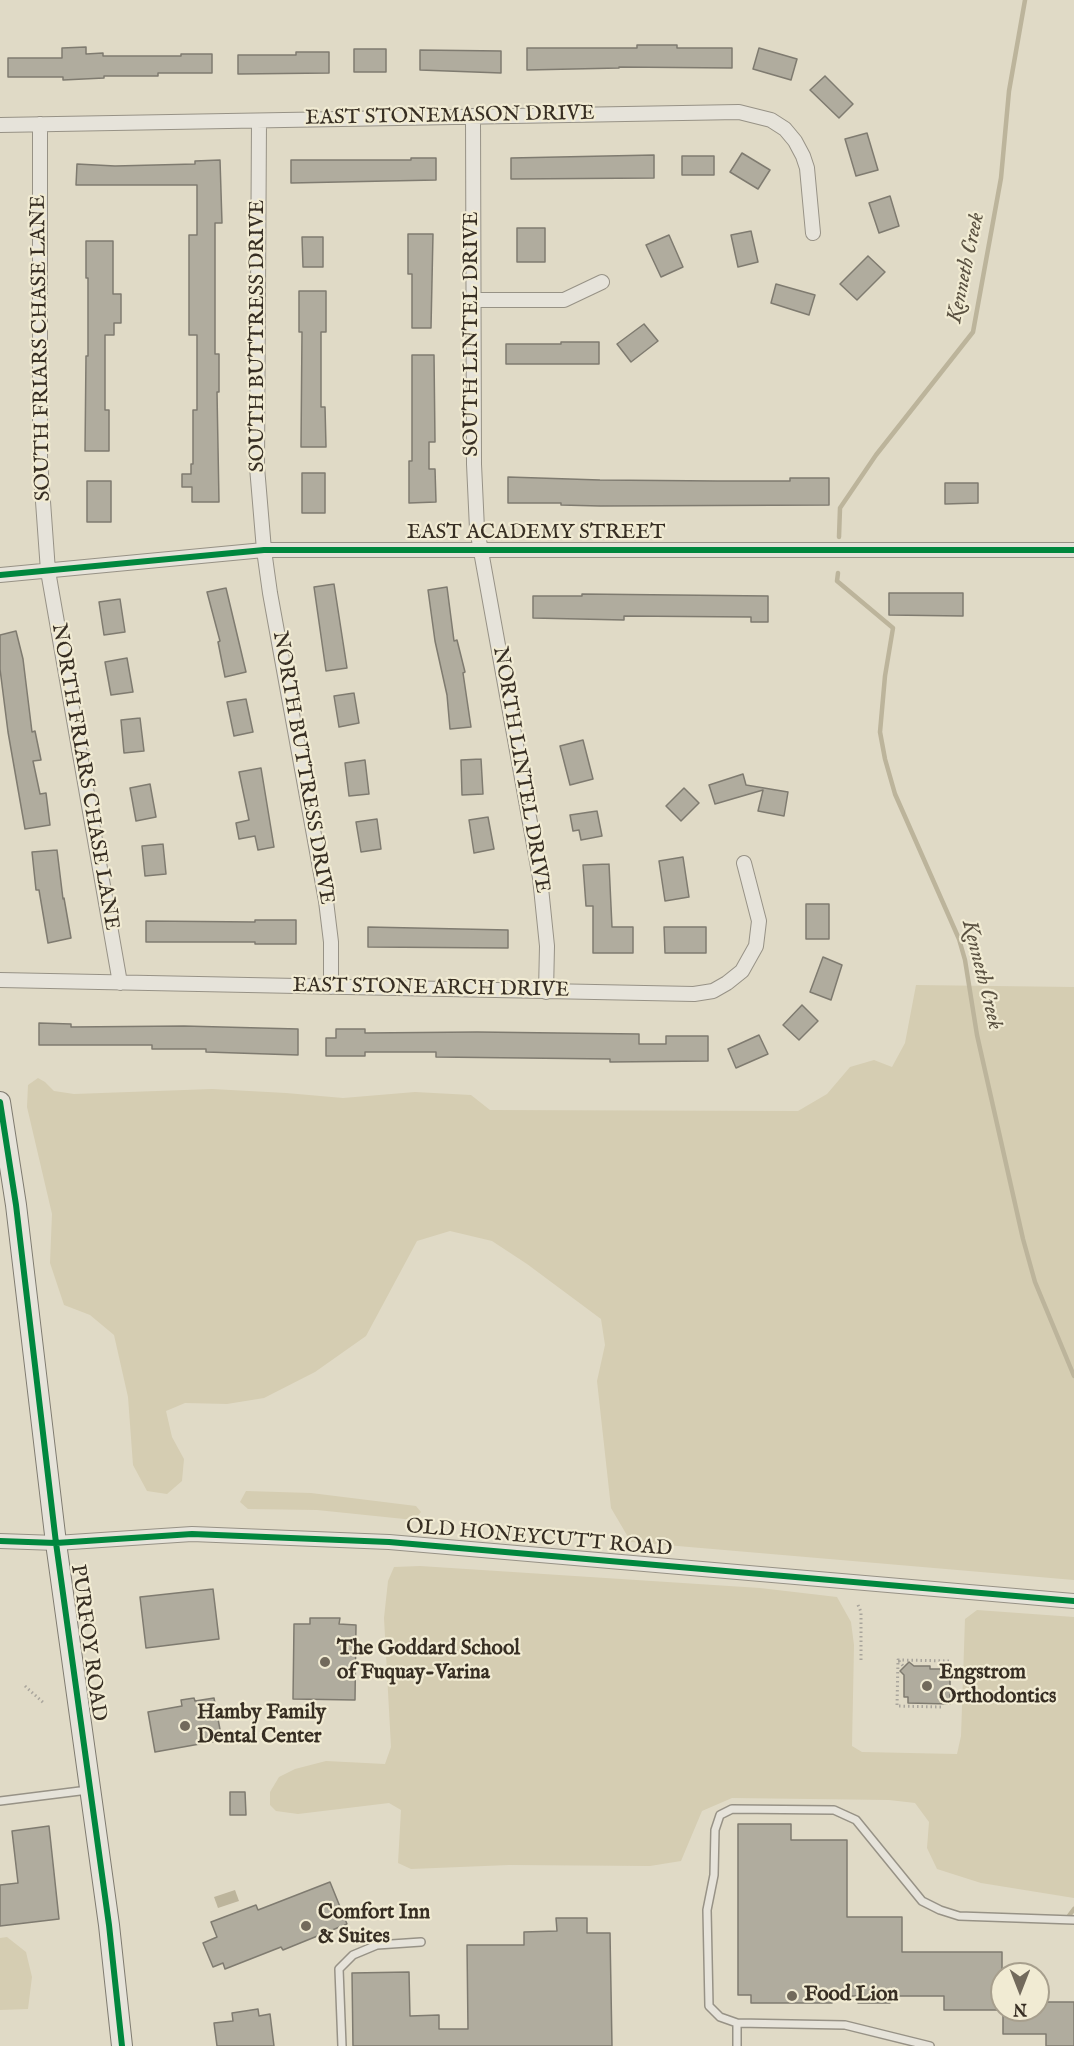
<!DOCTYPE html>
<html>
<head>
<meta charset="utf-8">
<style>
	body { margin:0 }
	#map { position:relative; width:1074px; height:2046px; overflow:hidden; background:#e0dac6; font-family:"IM FELL English",serif }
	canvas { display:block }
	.north { position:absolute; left:990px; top:1962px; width:60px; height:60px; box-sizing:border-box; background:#f1ebd3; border:2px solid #a79f8d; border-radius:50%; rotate:180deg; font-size:16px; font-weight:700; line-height:24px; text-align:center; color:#372e23 }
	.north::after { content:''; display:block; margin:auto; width:21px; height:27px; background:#726a5c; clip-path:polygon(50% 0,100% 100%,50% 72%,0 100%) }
</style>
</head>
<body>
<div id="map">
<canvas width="1074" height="2046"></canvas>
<div class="north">N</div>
</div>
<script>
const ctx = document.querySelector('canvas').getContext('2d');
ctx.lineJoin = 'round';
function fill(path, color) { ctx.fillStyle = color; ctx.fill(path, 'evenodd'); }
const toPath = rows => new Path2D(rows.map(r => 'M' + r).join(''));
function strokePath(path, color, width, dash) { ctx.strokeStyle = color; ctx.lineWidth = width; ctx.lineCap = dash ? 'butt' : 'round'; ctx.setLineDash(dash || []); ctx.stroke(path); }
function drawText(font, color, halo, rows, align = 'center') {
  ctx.font = font + ' "IM FELL English",serif'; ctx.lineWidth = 4.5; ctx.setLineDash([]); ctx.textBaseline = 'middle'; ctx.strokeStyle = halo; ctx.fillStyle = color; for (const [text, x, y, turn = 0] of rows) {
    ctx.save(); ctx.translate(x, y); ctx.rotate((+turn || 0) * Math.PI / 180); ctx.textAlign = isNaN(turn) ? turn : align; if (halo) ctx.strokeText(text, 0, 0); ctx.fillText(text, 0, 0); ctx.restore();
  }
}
fill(toPath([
	[916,985,1074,987,1074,1580,631,1542,611,1508,597,1381,605,1345,601,1319,527,1264,492,1241,450,1231,417,1241,366,1336,315,1372,264,1398,227,1404,185,1403,166,1411,172,1437,184,1459,182,1481,167,1494,147,1491,133,1465,128,1397,114,1335,90,1315,64,1305,50,1263,52,1214,27,1107,28,1085,38,1078,45,1082,54,1091,74,1094,212,1089,286,1093,343,1098,415,1092,471,1095,490,1110,798,1111,827,1094,850,1067,874,1060,892,1067,905,1043],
	[246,1491,311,1493,416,1506,421,1512,414,1520,317,1510,248,1509,240,1502],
	[420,1566,760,1588,837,1597,851,1622,854,1645,852,1746,862,1752,957,1754,961,1736,965,1619,977,1610,1074,1617,1074,1898,981,1883,937,1869,927,1848,929,1822,915,1803,889,1800,732,1798,702,1811,681,1861,650,1866,509,1865,411,1869,398,1863,401,1810,389,1803,298,1814,276,1811,270,1805,270,1792,279,1777,295,1769,326,1761,385,1764,391,1747,384,1618,388,1581,394,1567],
	[7,1937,26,1952,32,1977,28,2009,0,2010,0,1938]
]), '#d5cdb2');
fill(toPath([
	[235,1890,239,1901,218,1908,214,1897]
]), '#bcb49b');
strokePath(toPath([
	[839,537,840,508,876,455,973,332,1001,178,1009,91,1025,0],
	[838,573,837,581,893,628,885,676,880,732,885,759,895,794,959,939,965,960,977,1035,1023,1239,1035,1282,1074,1376],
	[1068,1917,1074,1909]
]), '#bcb49b', 4.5);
const building = toPath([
	[637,45,677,45,677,48,732,48,732,68,619,67,619,68,527,70,527,48,637,48,637,45],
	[86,47,86,54,103,53,103,56,181,56,181,54,212,54,212,73,158,73,158,76,104,76,104,78,63,80,63,77,8,77,8,58,62,58,62,48,86,47],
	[759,48,797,59,791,80,753,69,759,48],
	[354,49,386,49,386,72,354,72,354,49],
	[420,50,501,51,501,73,420,70,420,50],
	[296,52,329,52,329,73,238,74,238,55,296,55,296,52],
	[825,76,853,104,839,118,810,90,825,76],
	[867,133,878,170,856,176,845,139,867,133],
	[742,153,770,170,758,189,730,172,742,153],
	[654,155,654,178,511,179,511,158,654,155],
	[682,156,714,156,714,175,682,175,682,156],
	[411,158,436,158,436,180,291,183,291,160,411,160,411,158],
	[220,160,222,223,215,223,215,354,219,354,219,392,217,392,219,502,192,502,192,487,182,487,182,474,191,474,191,464,193,464,193,410,197,410,197,335,189,335,189,235,197,235,197,185,76,185,77,164,115,166,195,164,195,161,220,160],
	[890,196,899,226,879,233,869,203,890,196],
	[517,228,545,228,545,262,517,262,517,228],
	[751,231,758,262,738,267,731,235,751,231],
	[408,234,433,234,431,328,412,328,412,274,408,274,408,234],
	[669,235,683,267,661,277,646,245,669,235],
	[302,237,323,237,323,267,303,267,302,237],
	[86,241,113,241,113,294,121,294,121,323,114,323,114,335,105,335,105,410,109,410,109,451,85,451,86,356,88,356,88,278,86,278,86,241],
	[868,256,885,272,857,300,840,284,868,256],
	[776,284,815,295,809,315,771,303,776,284],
	[299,291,326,291,326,332,321,332,321,407,325,407,326,447,301,447,302,332,299,332,299,291],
	[644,324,658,341,631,362,617,344,644,324],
	[561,342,599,342,599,364,506,364,506,344,561,344,561,342],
	[412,355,434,355,435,442,429,442,429,469,435,469,436,502,409,503,409,461,412,461,412,355],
	[302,473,325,473,325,513,302,513,302,473],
	[508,477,600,480,717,481,790,481,790,478,829,478,829,505,600,506,561,505,561,503,508,503,508,477],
	[87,481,111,481,111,522,87,522,87,481],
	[945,483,978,483,978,503,945,504,945,483],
	[334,584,347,668,326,671,314,587,334,584],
	[447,587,454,641,457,640,465,672,463,673,471,727,450,729,447,695,435,641,428,590,447,587],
	[226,588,246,672,225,677,218,642,220,641,207,592,226,588],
	[889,593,963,593,963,616,889,615,889,593],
	[582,594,768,596,768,622,751,622,751,617,624,616,624,620,533,618,533,596,582,596,582,594],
	[120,599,125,632,104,635,99,602,120,599],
	[16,631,23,659,32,732,35,731,41,760,33,761,40,794,46,793,50,825,25,829,8,732,0,669,0,635,16,631],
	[127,658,133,692,111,695,105,662,127,658],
	[354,693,359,723,339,727,334,696,354,693],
	[246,699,253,732,234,736,227,702,246,699],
	[140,718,144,751,124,753,121,720,140,718],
	[583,740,593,779,570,785,560,746,583,740],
	[481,759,483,794,462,795,461,760,481,759],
	[365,760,369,794,349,796,345,763,365,760],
	[261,768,274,847,258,850,255,836,239,839,236,823,249,820,239,772,261,768],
	[743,774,746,785,788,792,784,816,758,811,763,790,715,804,709,785,743,774],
	[150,784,156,817,136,821,130,788,150,784],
	[684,788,699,803,681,821,666,806,684,788],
	[597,811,602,836,581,840,579,830,573,831,570,815,597,811],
	[488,817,494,849,474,853,469,820,488,817],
	[377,819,381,849,361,852,356,822,377,819],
	[163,844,166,874,145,876,142,846,163,844],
	[57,850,63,899,64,898,71,938,48,943,39,890,36,890,32,852,57,850],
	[683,857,689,897,665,901,659,861,683,857],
	[609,864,612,927,633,927,633,953,593,953,593,906,586,906,583,865,609,864],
	[806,904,829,904,829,939,806,939,806,904],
	[255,920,296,920,296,944,255,944,255,942,146,942,146,921,255,922,255,920],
	[368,927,508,930,508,948,368,947,368,927],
	[664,927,706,927,706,953,665,953,664,927],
	[823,957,842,965,831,1000,810,992,823,957],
	[802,1005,818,1021,799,1040,783,1025,802,1005],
	[39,1023,71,1024,71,1027,184,1026,298,1029,298,1055,206,1052,206,1049,152,1049,152,1045,39,1045,39,1023],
	[336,1029,365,1029,365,1033,477,1032,639,1034,639,1044,666,1044,666,1036,708,1036,708,1061,610,1062,610,1059,436,1057,436,1052,365,1052,365,1056,326,1056,326,1038,336,1038,336,1029],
	[759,1035,768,1054,736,1068,728,1049,759,1035],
	[213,1589,219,1639,146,1648,140,1597,213,1589],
	[310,1618,340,1618,339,1624,356,1625,355,1700,293,1699,294,1624,310,1624,310,1618],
	[909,1662,914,1666,930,1666,930,1669,950,1669,950,1704,908,1703,908,1697,904,1697,904,1675,900,1671,909,1662],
	[194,1698,195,1701,214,1698,222,1740,155,1752,148,1712,182,1706,181,1700,194,1698],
	[230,1792,245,1792,246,1815,230,1815,230,1792],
	[738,1824,791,1824,791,1840,847,1840,847,1917,902,1917,902,1952,1002,1952,1002,2010,944,2010,944,1996,890,1996,890,2003,858,2003,858,1996,832,1996,832,2003,751,2003,751,1995,738,1995,738,1824],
	[49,1826,59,1919,0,1926,0,1885,18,1883,12,1831,49,1826],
	[330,1882,347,1924,283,1950,281,1947,225,1969,223,1963,213,1967,203,1943,217,1937,211,1922,256,1905,258,1910,330,1882],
	[556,1918,587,1918,587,1933,610,1933,612,2046,353,2046,352,1973,409,1972,410,2016,439,2015,439,2029,468,2029,467,1945,524,1945,524,1932,557,1931,556,1918],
	[1038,2002,1074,2002,1074,2046,1046,2046,1046,2034,1003,2034,1003,2010,1038,2010,1038,2002],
	[258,2009,259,2016,270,2014,274,2046,217,2046,214,2023,233,2021,232,2013,258,2009]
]);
fill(building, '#b0ac9e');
strokePath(building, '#7f7b70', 1.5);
const lane = toPath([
	[0,1801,88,1790],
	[342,2046,339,1969,353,1955,377,1945,421,1942],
	[737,2046,737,2023],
	[930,2046,845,2025,737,2023,720,2017,709,2006,707,1910,714,1875,715,1830,720,1815,732,1809,834,1810,856,1820,922,1901,940,1910,959,1916,1074,1920]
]);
const street = toPath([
	[473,116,474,464,477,529,540,878,547,946,546,992],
	[259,121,257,467,264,550,270,593,326,901,331,942,331,987],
	[40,124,40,460,48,571,120,983],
	[0,125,739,112,771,120,785,129,795,141,803,156,807,168,813,233],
	[473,300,564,300,602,282],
	[0,575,264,550,1074,550],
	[0,980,694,994,713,991,727,983,742,971,756,946,759,921,744,863],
	[0,1541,56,1543,192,1534,389,1542,1074,1601]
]);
const secondary = toPath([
	[0,1102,16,1205,56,1543,109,1925,122,2046]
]);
strokePath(lane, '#979286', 10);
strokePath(street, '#979286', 16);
strokePath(secondary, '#7f7b70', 22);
strokePath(toPath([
	[858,1605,861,1612,861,1662],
	[899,1661,904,1667],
	[25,1686,45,1704],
	[941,1707,897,1706,898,1660,951,1661]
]), '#a9a59c', 3, [1.5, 3]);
strokePath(lane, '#e6e3da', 7);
strokePath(street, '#e6e3da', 14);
strokePath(secondary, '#e6e3da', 20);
strokePath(toPath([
	[0,575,264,550,1074,550],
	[0,1102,16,1205,56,1543,109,1925,122,2046],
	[0,1541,56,1543,192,1534,389,1542,1074,1601]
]), '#00873e', 6);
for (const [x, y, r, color] of [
	[325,1662,6,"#726a5c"],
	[927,1686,6,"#726a5c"],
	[185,1726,6,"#726a5c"],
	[306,1926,6,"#726a5c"],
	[792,1996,6,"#726a5c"]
]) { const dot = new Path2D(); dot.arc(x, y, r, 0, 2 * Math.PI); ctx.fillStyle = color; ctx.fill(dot); strokePath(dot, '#f1ebd3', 2); }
drawText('21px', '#372e23', '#f1ebd3', [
	["EAST STONEMASON DRIVE",450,117,-1],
	["SOUTH LINTEL DRIVE",473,334,-90],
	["SOUTH BUTTRESS DRIVE",259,336,-90],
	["SOUTH FRIARS CHASE LANE",42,348,-91],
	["EAST ACADEMY STREET",536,534],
	["NORTH BUTTRESS DRIVE",302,768,80],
	["NORTH LINTEL DRIVE",520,770,80],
	["NORTH FRIARS CHASE LANE",84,777,80],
	["EAST STONE ARCH DRIVE",431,989,1],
	["OLD HONEYCUTT ROAD",539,1539,5],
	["PURFOY ROAD",87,1643,82]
]);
drawText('bold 21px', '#372e23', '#f1ebd3', [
	["The Goddard School",337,1650],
	["of Fuquay-Varina",337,1674],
	["Engstrom",939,1674],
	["Orthodontics",939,1698],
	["Hamby Family",197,1714],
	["Dental Center",197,1738],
	["Comfort Inn",318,1914],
	["& Suites",318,1938],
	["Food Lion",804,1996]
], 'left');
drawText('italic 22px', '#5a5141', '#f1ebd3', [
	["Kenneth Creek",967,268,-78],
	["Kenneth Creek",981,975,76]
]);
</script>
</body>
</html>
